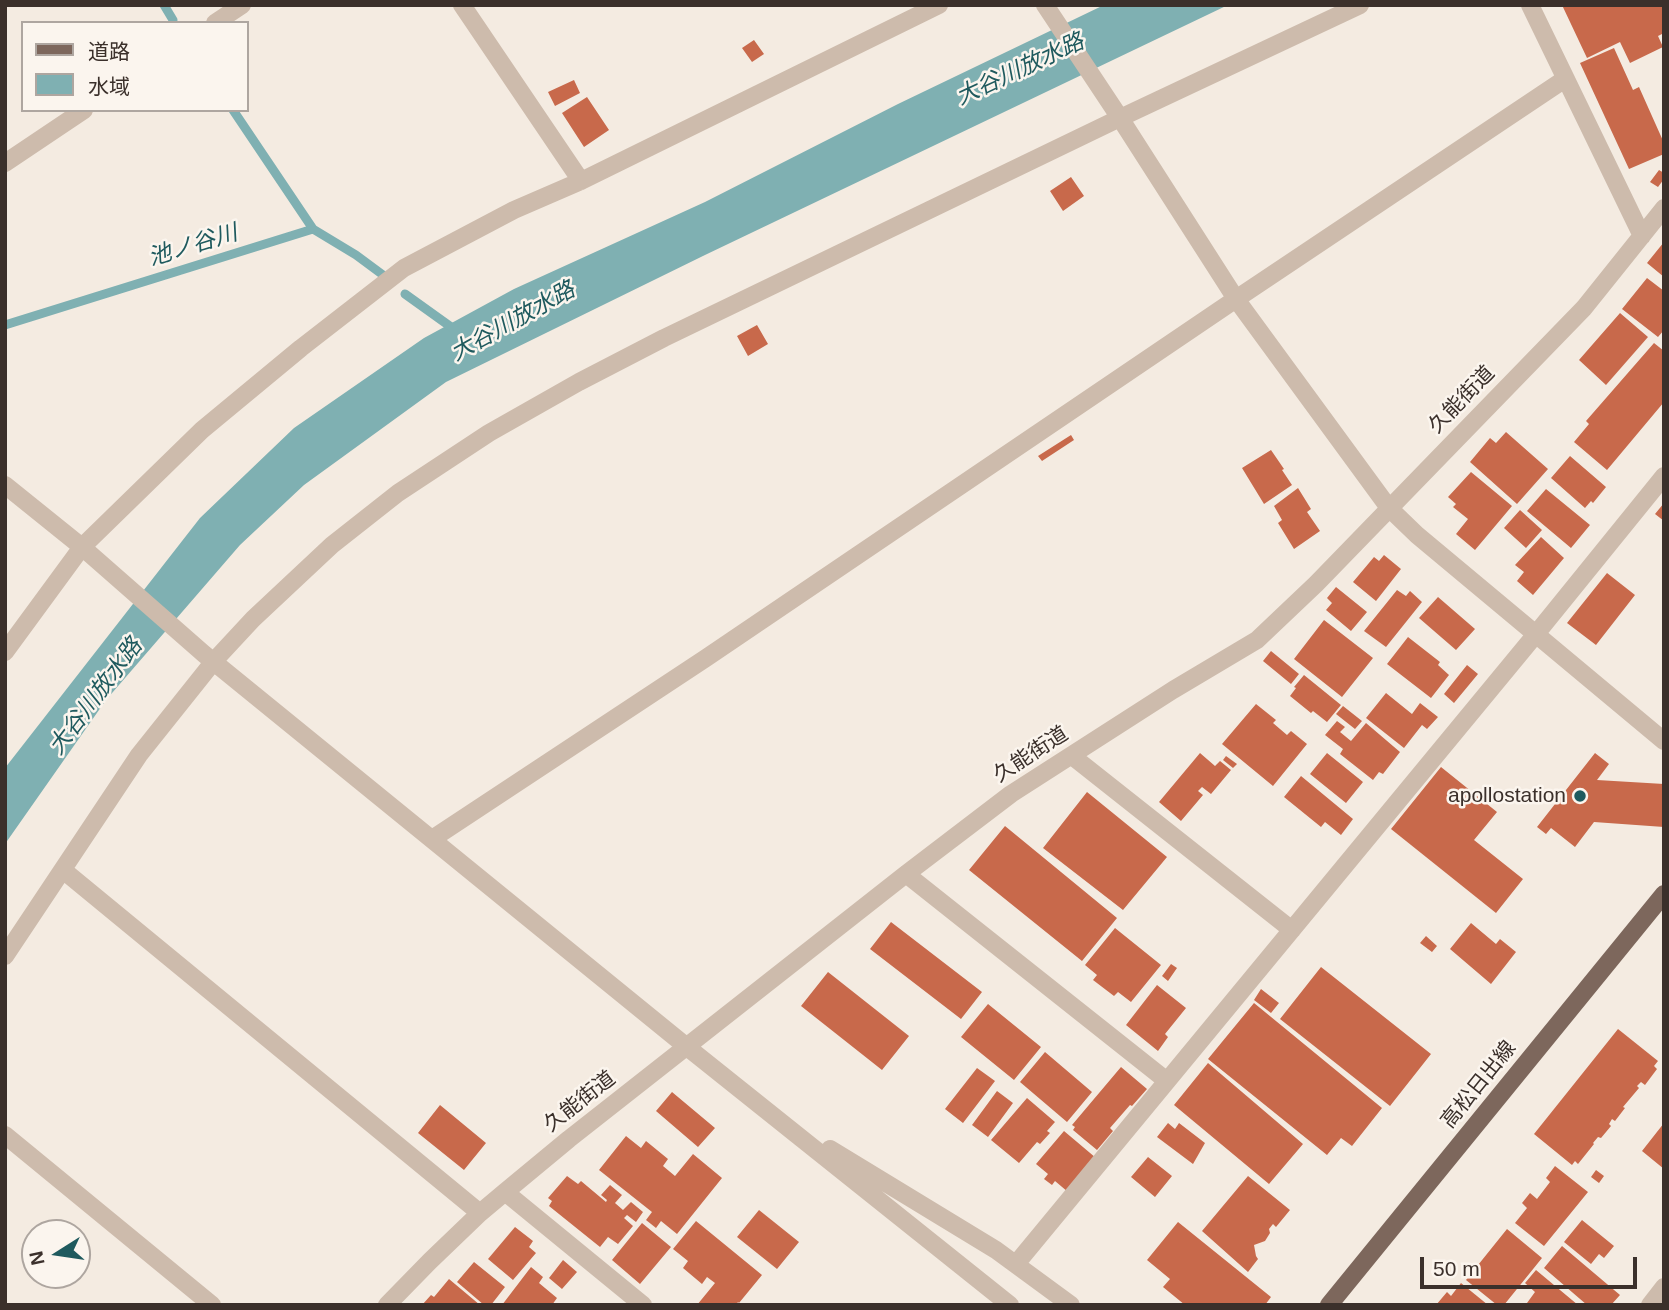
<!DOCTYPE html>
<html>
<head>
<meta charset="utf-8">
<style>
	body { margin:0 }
	#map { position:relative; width:1669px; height:1310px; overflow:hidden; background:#f4ebe1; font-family:Helvetica,"Noto Sans JP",sans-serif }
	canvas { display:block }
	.frame { position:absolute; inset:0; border:7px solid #3b302b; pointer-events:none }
	.legend { position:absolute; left:21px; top:21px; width:228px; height:91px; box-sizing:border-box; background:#fbf5ee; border:2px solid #aea6a0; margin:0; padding:9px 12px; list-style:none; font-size:21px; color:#3b302b }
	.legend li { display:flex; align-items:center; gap:14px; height:35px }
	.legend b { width:35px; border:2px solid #aea6a0 }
	.north { position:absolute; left:21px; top:1219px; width:70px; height:70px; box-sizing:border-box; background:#fbf5ee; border:2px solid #aea6a0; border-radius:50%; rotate:258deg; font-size:19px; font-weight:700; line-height:28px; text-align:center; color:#3b302b }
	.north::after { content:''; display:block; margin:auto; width:24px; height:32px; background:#1f5a5e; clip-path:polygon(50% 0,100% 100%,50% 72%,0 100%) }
	.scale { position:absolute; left:1420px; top:1257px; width:217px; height:32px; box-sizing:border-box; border:4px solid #3b302b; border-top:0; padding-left:9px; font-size:21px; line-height:24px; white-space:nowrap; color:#3b302b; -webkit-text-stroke:5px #fbf5ee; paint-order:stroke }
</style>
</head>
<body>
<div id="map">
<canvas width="1669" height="1310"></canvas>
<div class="frame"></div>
<ul class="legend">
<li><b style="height:9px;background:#7d675c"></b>道路</li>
<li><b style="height:19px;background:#7fb0b2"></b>水域</li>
</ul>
<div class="north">N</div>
<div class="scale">50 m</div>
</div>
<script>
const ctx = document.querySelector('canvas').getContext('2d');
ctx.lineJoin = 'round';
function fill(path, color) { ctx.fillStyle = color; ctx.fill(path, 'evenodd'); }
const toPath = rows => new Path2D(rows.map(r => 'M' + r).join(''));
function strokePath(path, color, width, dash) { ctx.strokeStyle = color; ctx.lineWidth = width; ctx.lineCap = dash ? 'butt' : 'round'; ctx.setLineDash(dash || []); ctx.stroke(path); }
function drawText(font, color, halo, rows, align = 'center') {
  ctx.font = font + ' Helvetica,"Noto Sans JP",sans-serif'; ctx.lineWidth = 5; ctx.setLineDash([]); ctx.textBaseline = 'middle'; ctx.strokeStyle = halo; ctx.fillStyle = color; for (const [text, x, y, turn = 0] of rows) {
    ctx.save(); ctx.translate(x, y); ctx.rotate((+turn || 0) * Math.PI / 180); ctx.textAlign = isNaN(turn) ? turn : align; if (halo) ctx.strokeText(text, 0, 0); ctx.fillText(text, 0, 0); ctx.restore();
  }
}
fill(toPath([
	[1104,5,1228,5,705,255,446,382,304,485,240,545,106,700,5,844,5,768,200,518,294,428,424,338,514,289,705,202,898,104]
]), '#7fb0b2');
strokePath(toPath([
	[164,5,173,20],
	[233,110,313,229,356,255,383,275],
	[405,294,458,332],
	[5,325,313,229]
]), '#7fb0b2', 9);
fill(toPath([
	[1562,5,1664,5,1664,33,1658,36,1663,47,1630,63,1620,42,1587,58],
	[754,40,764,54,752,62,742,48],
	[1614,48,1633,90,1639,87,1664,143,1664,154,1629,169,1580,63],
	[574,80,580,93,555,106,548,92],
	[587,97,609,130,584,147,562,113],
	[1659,170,1664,173,1664,179,1658,187,1650,182],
	[1071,177,1084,196,1063,211,1050,191],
	[1664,242,1664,277,1647,263],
	[1647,278,1664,291,1664,330,1658,337,1622,309],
	[1620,313,1648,337,1606,385,1579,360],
	[757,325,768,344,748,356,737,336],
	[1654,343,1664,351,1664,402,1607,470,1574,442,1589,424,1586,421],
	[1506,432,1548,469,1517,504,1470,462,1490,438,1496,443],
	[1071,435,1074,440,1042,461,1038,456],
	[1271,450,1284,469,1282,470,1292,485,1264,504,1242,468],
	[1570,456,1606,487,1593,503,1591,501,1585,508,1551,478],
	[1471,472,1512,506,1475,550,1456,534,1468,519,1453,507,1456,504,1448,497],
	[1298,488,1311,509,1307,512,1320,531,1294,549,1278,523,1282,520,1274,506],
	[1546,489,1590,525,1571,548,1527,511],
	[1664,503,1664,521,1655,514],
	[1520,510,1542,530,1526,548,1504,528],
	[1541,537,1564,558,1533,595,1517,581,1524,572,1515,565],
	[1384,555,1401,569,1376,601,1353,582,1374,557,1379,561],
	[1607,573,1635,595,1596,645,1567,623],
	[1336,587,1367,612,1351,631,1326,610,1332,603,1327,598],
	[1397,590,1406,596,1410,591,1422,602,1386,647,1364,631],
	[1438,597,1475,629,1456,650,1419,618],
	[1324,620,1373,658,1342,697,1294,659],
	[1408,637,1440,662,1438,665,1449,675,1431,698,1387,664],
	[1271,651,1299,674,1291,684,1263,661],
	[1467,665,1478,674,1454,703,1444,694],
	[1304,675,1341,705,1327,722,1313,711,1311,713,1290,696,1296,688,1294,687],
	[1386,693,1412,714,1420,703,1438,717,1427,729,1422,725,1404,748,1366,718],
	[1256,704,1276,720,1273,723,1287,735,1291,731,1307,744,1273,786,1222,744],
	[1343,706,1362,721,1355,729,1336,714],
	[1337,721,1345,727,1340,732,1351,741,1366,723,1400,752,1383,774,1379,772,1373,780,1340,754,1343,749,1325,735],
	[1200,753,1215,766,1220,761,1231,770,1211,794,1202,787,1198,791,1203,795,1181,821,1159,802],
	[1327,753,1363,782,1346,803,1310,774],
	[1595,753,1609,764,1597,780,1664,784,1664,827,1594,822,1575,847,1551,828,1546,834,1537,827],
	[1226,756,1237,764,1233,768,1223,760],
	[1441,767,1497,812,1474,840,1523,879,1496,913,1391,829],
	[1301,776,1353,819,1341,835,1325,822,1321,827,1284,797],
	[1087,792,1167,857,1123,910,1043,848],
	[1005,826,1117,918,1082,961,969,870],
	[891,922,982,992,961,1019,870,949],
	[1471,923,1496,944,1500,939,1516,952,1491,984,1450,949],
	[1115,928,1161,965,1131,1002,1118,992,1114,996,1093,980,1097,975,1085,965],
	[1426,936,1437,946,1432,952,1420,943],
	[1171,964,1177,968,1168,981,1162,976],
	[1321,967,1431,1054,1390,1106,1280,1019],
	[828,972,909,1036,882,1070,801,1006],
	[1157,985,1186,1008,1165,1034,1168,1037,1158,1051,1126,1025],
	[1261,989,1279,1003,1271,1013,1254,1000],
	[1254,1003,1382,1108,1352,1146,1341,1138,1327,1155,1208,1059],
	[988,1004,1041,1047,1014,1080,961,1037],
	[1618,1029,1658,1061,1654,1066,1657,1069,1645,1085,1641,1082,1637,1086,1639,1088,1623,1107,1625,1108,1615,1121,1612,1119,1609,1124,1611,1126,1601,1138,1598,1137,1593,1143,1594,1144,1578,1164,1575,1161,1572,1165,1534,1134],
	[1045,1052,1092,1092,1067,1122,1020,1082],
	[1208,1063,1303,1144,1269,1184,1174,1105],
	[1121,1067,1147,1089,1132,1106,1130,1105,1110,1128,1113,1131,1097,1150,1073,1130,1075,1127,1072,1125],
	[977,1068,995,1081,963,1123,945,1109],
	[997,1091,1013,1103,988,1137,972,1125],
	[672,1092,715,1128,698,1147,656,1111],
	[1027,1098,1055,1122,1047,1131,1050,1133,1040,1144,1037,1142,1019,1163,991,1140],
	[440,1105,486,1143,464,1170,418,1133],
	[1168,1123,1175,1129,1179,1123,1205,1143,1193,1164,1157,1137],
	[1664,1123,1664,1169,1642,1151],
	[1064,1131,1096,1158,1068,1192,1055,1181,1052,1185,1044,1179,1048,1174,1036,1164],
	[626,1136,641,1148,646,1141,668,1159,663,1166,675,1176,693,1154,722,1178,677,1234,661,1221,656,1228,646,1220,652,1212,599,1170],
	[1148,1157,1172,1176,1155,1197,1131,1177],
	[1555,1166,1588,1192,1544,1246,1515,1223,1527,1208,1522,1203,1530,1193,1537,1199,1550,1182,1546,1178],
	[1596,1170,1604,1176,1599,1183,1591,1177],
	[567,1176,578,1184,581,1181,606,1202,607,1200,601,1195,610,1185,622,1195,615,1203,623,1210,631,1202,643,1212,636,1222,627,1215,624,1218,633,1226,618,1244,608,1237,600,1247,549,1206,552,1201,548,1198],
	[1248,1176,1290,1210,1276,1227,1273,1224,1269,1229,1270,1233,1265,1241,1254,1245,1256,1256,1258,1259,1248,1272,1202,1231],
	[759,1210,799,1242,777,1269,737,1237],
	[1582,1220,1614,1246,1604,1258,1599,1254,1591,1264,1564,1242],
	[696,1221,762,1275,739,1303,738,1302,736,1305,697,1305,715,1283,707,1277,702,1284,683,1268,688,1261,673,1249],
	[1178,1222,1271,1297,1265,1305,1185,1305,1163,1287,1170,1279,1147,1260],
	[642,1223,671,1247,640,1284,612,1260],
	[515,1227,533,1241,529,1247,536,1253,513,1280,488,1259],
	[1507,1229,1542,1258,1504,1305,1497,1305,1466,1280],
	[1562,1246,1620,1295,1611,1305,1587,1305,1544,1268],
	[563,1260,577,1272,562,1289,549,1278],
	[474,1262,505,1287,491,1305,484,1305,457,1282],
	[531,1267,543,1277,539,1283,557,1298,552,1305,502,1305],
	[1536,1270,1578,1305,1530,1305,1527,1303,1535,1292,1525,1283],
	[449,1279,480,1305,422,1305,431,1295,434,1297],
	[1461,1283,1488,1305,1436,1305,1447,1292,1451,1296]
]), '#c8694b');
strokePath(toPath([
	[462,5,581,181],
	[1045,5,1120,118,1236,299,1389,508,1417,535,1664,741],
	[1530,5,1642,236],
	[215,23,242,5],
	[5,163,84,110],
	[5,485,82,547,204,654,687,1047,1010,1305],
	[5,652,82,547,202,430,301,348,404,268,514,210,581,181,939,5],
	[1072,756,1292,930],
	[432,839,706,658,1236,299,1565,79],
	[63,870,480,1213],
	[906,874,1167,1081],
	[5,956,139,755,214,661,253,619,332,545,398,493,489,433,579,382,664,338,1120,118,1360,5],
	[5,1135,212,1305],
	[830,1149,996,1250,1071,1305],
	[505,1192,643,1305],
	[1016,1264,1536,634,1664,476],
	[387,1305,430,1261,480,1213,505,1192,569,1139,906,874,1011,794,1173,690,1257,640,1316,584,1584,308,1664,208],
	[1650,1305,1664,1287]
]), '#cdbbac', 18);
strokePath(toPath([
	[1329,1305,1664,894]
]), '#7d675c', 18);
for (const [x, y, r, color] of [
	[1580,796,7,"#1f5a5e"]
]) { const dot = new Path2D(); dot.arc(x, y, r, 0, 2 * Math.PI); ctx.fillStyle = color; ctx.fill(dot); strokePath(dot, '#fbf5ee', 2.5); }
drawText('21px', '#3b302b', '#fbf5ee', [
	["久能街道",1462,400,-46],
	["久能街道",1031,755,-33],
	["高松日出線",1479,1085,-51],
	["久能街道",580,1102,-38]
]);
drawText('21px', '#3b302b', '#fbf5ee', [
	["apollostation",1566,796]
], 'right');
drawText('italic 23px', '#1f5a5e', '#fbf5ee', [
	["大谷川放水路",1020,70,-25],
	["池ノ谷川",193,246,-17],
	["大谷川放水路",513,322,-29],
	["大谷川放水路",96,697,-53]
]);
</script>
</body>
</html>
